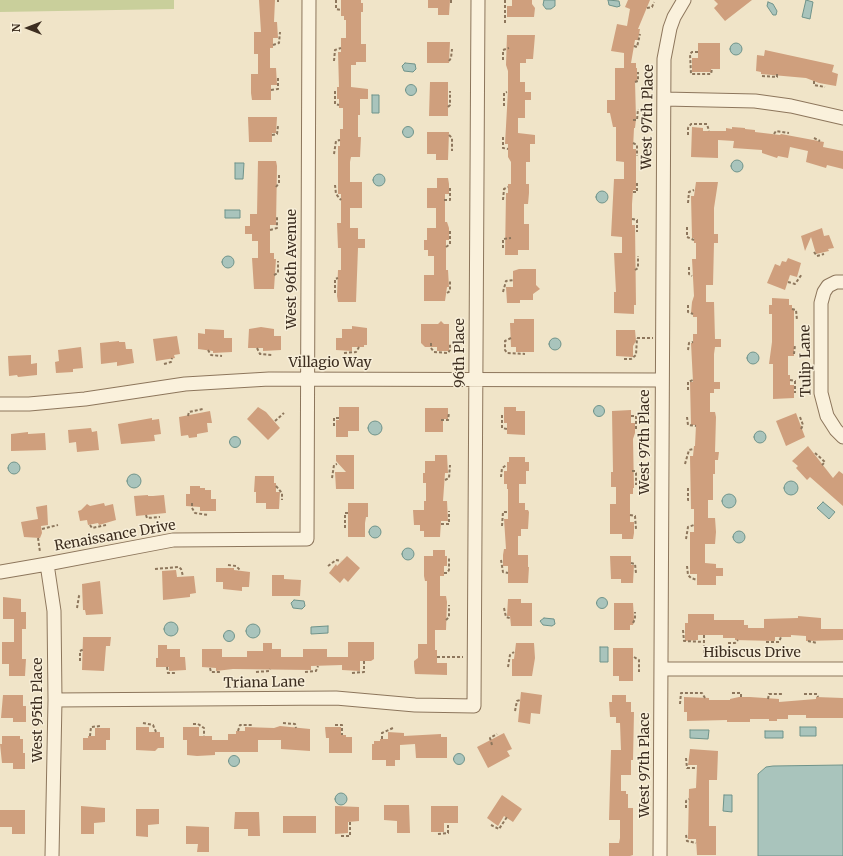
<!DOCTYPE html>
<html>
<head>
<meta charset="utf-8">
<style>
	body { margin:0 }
	#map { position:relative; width:843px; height:856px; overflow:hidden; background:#f0e4c8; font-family:Merriweather,serif }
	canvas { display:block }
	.north { position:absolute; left:8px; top:8px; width:40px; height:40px; -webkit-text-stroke:3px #f7eed8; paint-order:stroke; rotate:270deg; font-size:11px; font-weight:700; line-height:16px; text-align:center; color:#3d2e20 }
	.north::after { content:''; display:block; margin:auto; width:14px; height:18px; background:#3d2e20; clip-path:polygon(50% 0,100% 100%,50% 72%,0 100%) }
</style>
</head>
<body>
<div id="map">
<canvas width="843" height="856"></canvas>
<div class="north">N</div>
</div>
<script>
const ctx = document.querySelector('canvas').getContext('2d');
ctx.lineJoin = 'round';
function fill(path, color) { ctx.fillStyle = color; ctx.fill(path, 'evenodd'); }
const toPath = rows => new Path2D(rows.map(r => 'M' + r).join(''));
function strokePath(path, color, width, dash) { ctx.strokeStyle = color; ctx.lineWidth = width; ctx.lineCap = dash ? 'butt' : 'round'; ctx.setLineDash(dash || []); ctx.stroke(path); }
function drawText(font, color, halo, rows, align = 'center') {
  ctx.font = font + ' Merriweather,serif'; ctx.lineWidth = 3; ctx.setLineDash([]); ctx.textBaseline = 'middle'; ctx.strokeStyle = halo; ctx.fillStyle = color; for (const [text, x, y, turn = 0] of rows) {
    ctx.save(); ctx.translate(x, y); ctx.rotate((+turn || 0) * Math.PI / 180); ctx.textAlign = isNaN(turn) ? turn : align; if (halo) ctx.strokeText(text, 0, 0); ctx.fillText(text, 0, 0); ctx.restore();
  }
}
fill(toPath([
	[0,0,174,0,174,9,0,12]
]), '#c9cf9b');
const water = toPath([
	[544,0,555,0,555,6,551,9,546,9,543,5,544,0],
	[608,0,619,1,620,6,617,7,609,5,608,0],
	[806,0,813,2,810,19,802,17,806,0],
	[768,2,773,4,777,11,776,15,773,15,767,6,768,2],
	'730 49a6 6 0 1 1 12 0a6 6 0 1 1-12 0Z',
	[405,63,415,64,416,69,413,72,404,71,402,66,405,63],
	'405.5 90a5.5 5.5 0 1 1 11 0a5.5 5.5 0 1 1-11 0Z',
	[372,95,379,95,379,113,372,113,372,95],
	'402.5 132a5.5 5.5 0 1 1 11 0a5.5 5.5 0 1 1-11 0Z',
	'731 166a6 6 0 1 1 12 0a6 6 0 1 1-12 0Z',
	[235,163,244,163,243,179,235,179,235,163],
	'373 180a6 6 0 1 1 12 0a6 6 0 1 1-12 0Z',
	'596 197a6 6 0 1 1 12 0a6 6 0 1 1-12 0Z',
	[225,210,240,210,240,218,225,218,225,210],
	'222 262a6 6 0 1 1 12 0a6 6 0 1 1-12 0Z',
	'549 344a6 6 0 1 1 12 0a6 6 0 1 1-12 0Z',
	'747 358a6 6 0 1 1 12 0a6 6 0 1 1-12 0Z',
	'593.5 411a5.5 5.5 0 1 1 11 0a5.5 5.5 0 1 1-11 0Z',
	'368 428a7 7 0 1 1 14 0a7 7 0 1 1-14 0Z',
	'754 437a6 6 0 1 1 12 0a6 6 0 1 1-12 0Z',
	'229.5 442a5.5 5.5 0 1 1 11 0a5.5 5.5 0 1 1-11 0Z',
	'8 468a6 6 0 1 1 12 0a6 6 0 1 1-12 0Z',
	'127 481a7 7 0 1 1 14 0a7 7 0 1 1-14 0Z',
	'784 488a7 7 0 1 1 14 0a7 7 0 1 1-14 0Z',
	'722 501a7 7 0 1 1 14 0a7 7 0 1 1-14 0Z',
	[823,502,835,512,829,519,817,508,823,502],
	'369 532a6 6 0 1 1 12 0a6 6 0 1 1-12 0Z',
	'733 537a6 6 0 1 1 12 0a6 6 0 1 1-12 0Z',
	'402 554a6 6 0 1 1 12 0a6 6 0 1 1-12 0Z',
	'596.5 603a5.5 5.5 0 1 1 11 0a5.5 5.5 0 1 1-11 0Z',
	[294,600,304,601,305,606,302,609,293,608,291,603,294,600],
	[544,618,554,619,555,624,552,626,543,625,540,621,544,618],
	'164 629a7 7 0 1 1 14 0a7 7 0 1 1-14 0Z',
	'246 631a7 7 0 1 1 14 0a7 7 0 1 1-14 0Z',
	[328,626,328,633,311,634,311,627,328,626],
	'223.5 636a5.5 5.5 0 1 1 11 0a5.5 5.5 0 1 1-11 0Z',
	[600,647,608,647,608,662,600,662,600,647],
	[800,727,816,727,816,736,800,736,800,727],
	[690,730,709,730,708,739,690,738,690,730],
	[765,731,783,731,783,738,765,738,765,731],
	'453.5 759a5.5 5.5 0 1 1 11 0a5.5 5.5 0 1 1-11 0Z',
	'228.5 761a5.5 5.5 0 1 1 11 0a5.5 5.5 0 1 1-11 0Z',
	[843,765,843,856,758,856,758,774,766,767,773,766,843,765],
	'335 799a6 6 0 1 1 12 0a6 6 0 1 1-12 0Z',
	[724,795,732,795,732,812,723,811,724,795]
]);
fill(water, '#a9c4bc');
strokePath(water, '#6f938a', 1);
fill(toPath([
	[259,0,275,0,274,22,277,22,278,38,273,38,273,48,270,48,270,68,276,68,277,85,271,85,271,100,252,100,251,93,251,74,258,74,258,54,254,54,254,32,261,32],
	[341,0,361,0,361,3,363,3,363,12,361,12,361,44,366,44,366,62,356,62,356,65,351,65,351,87,368,89,368,99,360,99,360,115,358,115,358,137,361,137,360,157,351,157,350,162,350,182,362,182,362,208,350,208,350,228,358,228,358,239,365,239,365,248,358,248,356,302,338,302,337,296,338,270,341,270,341,248,338,248,337,223,341,223,341,194,338,194,338,146,340,146,340,129,343,129,343,108,339,108,339,99,337,99,337,87,339,87,338,52,341,52,341,38,346,38,346,20,344,20,344,16,341,16],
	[428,0,450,0,449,15,438,15,438,8,428,8],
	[512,0,532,0,532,4,535,8,534,17,507,17,507,6,512,6],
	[628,0,650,0,638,29,640,29,638,40,635,40,631,63,636,63,636,68,637,68,637,81,635,81,636,119,635,128,634,128,633,149,636,149,636,190,633,190,632,204,632,225,635,225,636,305,634,305,634,314,614,313,614,292,616,292,614,253,622,253,622,237,611,236,614,179,624,179,624,162,616,161,616,127,613,127,610,113,607,113,607,100,615,100,615,68,624,68,624,53,611,51,617,24,627,26,630,9,625,7],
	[714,0,752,0,725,21,714,8,718,4],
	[507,35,535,35,533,59,526,59,526,63,520,63,520,82,525,82,525,92,531,92,531,100,525,100,525,118,518,118,518,133,535,135,535,144,530,144,530,162,526,162,526,184,529,184,529,193,528,204,524,204,524,224,529,224,529,250,518,250,518,255,505,255,506,193,508,193,508,184,511,184,511,162,508,157,508,144,505,144,508,90,508,71,506,65],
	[427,42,450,42,449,63,427,63],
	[698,43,720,43,720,69,711,69,711,72,692,72,692,58,698,58],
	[765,50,834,65,832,72,838,74,836,86,819,83,806,78,761,74,761,72,756,71,757,55,764,56],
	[430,82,448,82,448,116,429,116],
	[248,117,277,117,276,133,272,133,272,142,249,142],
	[692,127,703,128,703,131,726,131,726,128,732,129,732,127,745,128,745,129,755,130,755,132,780,135,781,134,824,142,823,147,843,151,843,169,827,165,826,168,806,162,808,151,790,147,788,158,778,156,777,158,762,153,762,150,733,148,734,141,718,140,718,158,691,157],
	[427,132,449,132,448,160,436,160,436,154,427,154],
	[258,161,276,161,277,166,276,225,270,225,270,253,274,253,274,259,276,259,274,289,254,289,252,258,258,258,258,241,252,241,252,234,245,234,245,226,250,226,250,214,257,214],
	[437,178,448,178,449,184,449,194,445,194,445,222,447,222,449,228,449,240,446,240,446,270,448,270,449,287,447,287,445,301,424,301,424,275,434,275,434,256,428,256,428,250,424,250,424,240,427,240,427,228,436,228,436,208,427,208,427,188,437,188],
	[696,182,718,182,714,208,714,234,718,234,718,243,714,243,713,285,706,285,706,302,714,302,715,339,721,339,721,347,715,347,714,354,714,382,720,382,720,389,714,389,714,393,710,393,710,412,715,412,716,417,715,452,719,452,718,460,715,460,715,474,713,474,713,500,708,500,708,518,715,518,716,532,715,544,705,544,705,563,716,564,716,568,723,568,723,576,716,576,716,585,697,585,697,574,690,574,690,532,694,532,694,509,691,509,690,456,693,456,694,446,695,446,696,425,691,425,690,382,693,382,691,343,693,343,693,334,697,334,697,317,693,317,693,313,691,313,692,302,694,296,692,259,696,259,696,243,694,243,694,238,692,238,691,196,694,196],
	[822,228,824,236,829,235,834,248,828,249,829,251,816,254,811,237,805,251,801,236],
	[788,258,801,263,797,277,790,275,785,290,767,283,775,264,780,266,782,261,786,262],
	[519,269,536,269,536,285,540,289,533,294,533,300,520,300,520,303,507,303,506,287,513,287,513,271],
	[772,298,789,299,789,305,792,305,792,310,794,310,794,356,788,356,788,375,790,375,790,385,794,385,794,398,773,399,773,364,769,364,772,342,772,314,769,314,769,305,772,305],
	[514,319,534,319,534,352,516,352,516,347,511,347,510,323,514,323],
	[441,321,444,324,449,324,449,351,437,351,437,347,425,347,421,343,421,324,438,324],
	[352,326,367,328,367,345,364,345,364,347,352,347,352,351,336,350,336,338,342,338,342,329,352,329],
	[261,327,274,329,274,336,281,336,281,350,263,351,263,348,248,348,249,329],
	[205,329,224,330,224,338,232,338,232,352,213,353,213,351,198,349,198,333,205,334],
	[616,330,635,330,636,341,633,346,633,357,616,356],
	[177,336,180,354,174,355,175,358,156,361,153,339],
	[119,341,119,342,125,342,126,349,132,349,134,363,117,366,117,362,101,364,100,343],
	[81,347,83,368,73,369,73,372,56,373,55,362,59,361,58,350],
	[31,355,31,364,37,363,37,375,18,377,17,375,9,376,8,356],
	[258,407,266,412,280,428,268,440,247,419],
	[339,407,359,407,359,431,348,431,348,437,336,437,336,420,339,420],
	[504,407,516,407,516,411,525,411,525,435,507,434,507,423,504,423],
	[425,408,448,408,448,419,443,419,443,432,425,432],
	[631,410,631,423,635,423,635,433,633,439,634,488,633,488,633,494,630,494,630,522,634,522,634,533,633,539,622,539,622,534,610,534,610,504,616,504,616,487,611,487,611,472,613,472,612,411],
	[210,411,212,423,207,423,208,432,197,434,197,437,189,438,188,435,181,436,179,417],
	[796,413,805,437,786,446,776,421],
	[152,418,152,420,159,419,161,434,154,435,155,441,121,444,118,424],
	[91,428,92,432,97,431,99,450,77,452,76,442,69,443,68,430],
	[28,432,28,434,45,433,46,450,11,451,11,434],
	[808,446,833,478,839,471,843,474,843,506,810,477,807,480,796,468,798,466,792,461],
	[336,455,354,455,354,489,336,489,335,472,346,472,336,461],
	[435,455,447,455,448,473,445,473,443,501,447,501,448,521,441,521,440,537,424,537,424,531,420,531,420,525,414,525,413,510,424,510,424,501,426,501,426,483,423,483,423,473,425,473,425,461,435,461],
	[509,457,525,457,525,462,529,462,529,471,526,471,526,484,519,484,519,503,525,503,525,510,528,510,529,512,528,529,521,529,521,536,518,536,518,555,528,555,528,567,529,567,528,583,508,583,508,566,503,566,503,555,504,549,506,549,504,519,508,519,508,489,507,489,507,484,504,484,504,471,507,471,507,462,509,462],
	[255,476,274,476,274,483,276,483,276,492,280,492,279,509,266,509,266,503,256,503,256,492,254,492],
	[190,486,200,486,200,488,205,488,205,490,211,490,211,499,216,499,216,511,200,511,200,507,186,506,186,494,190,494],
	[148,495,148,496,153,496,164,495,166,513,136,516,134,496],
	[104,503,105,506,113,504,116,520,99,525,98,523,88,525,87,520,80,521,78,511,81,510,87,504,90,506],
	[348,503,368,503,368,517,366,517,365,523,365,537,348,537],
	[47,505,48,525,41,526,42,533,40,538,24,537,21,522,38,519,36,507],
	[433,550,445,550,445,556,447,556,447,566,444,566,444,576,440,576,440,596,446,596,447,602,446,630,435,630,435,650,437,650,437,663,447,663,447,675,415,674,414,666,414,661,418,658,418,644,427,644,427,581,425,581,424,576,424,556,433,556],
	[347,556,360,568,348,582,344,578,340,583,329,573,336,564,337,566],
	[610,556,631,556,631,565,634,565,633,583,621,583,621,579,611,579],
	[216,568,234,568,234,570,250,572,249,587,242,587,242,591,223,589,223,582,216,582],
	[176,570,177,577,194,576,196,593,190,594,190,597,163,600,162,571],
	[272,575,284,575,284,579,301,580,300,596,272,596],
	[100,581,103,614,86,615,85,610,83,610,82,584],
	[3,597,21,599,21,612,26,612,26,629,22,629,22,659,26,659,25,676,9,676,9,664,2,664,2,642,14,642,14,619,3,619],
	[508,599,521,599,521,603,532,603,532,626,511,626,510,616,507,616],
	[614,603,633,603,634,619,633,625,630,625,630,630,614,630],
	[688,614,714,614,714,620,744,620,744,625,748,625,748,628,764,628,764,619,798,618,798,616,821,618,821,629,843,629,843,640,806,641,806,636,791,635,791,637,775,637,775,641,735,640,735,638,723,638,723,635,698,635,698,640,685,641,685,623,688,623],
	[83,637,111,637,110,646,106,646,104,671,82,670],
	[348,642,374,642,374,659,371,661,360,661,360,671,342,670,342,665,311,666,311,670,233,669,216,671,216,668,202,667,202,649,222,649,222,657,247,657,247,651,263,651,263,643,272,643,272,649,281,649,281,657,303,657,303,649,327,649,327,657,348,657],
	[516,643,534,643,535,658,532,676,512,676,512,659,514,659],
	[158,645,167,645,167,649,180,649,180,657,185,657,186,670,169,671,169,667,156,667,156,658,158,658],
	[613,648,633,648,633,681,619,681,619,676,613,676],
	[521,692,542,695,540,714,531,713,530,724,518,722],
	[3,695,23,695,23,706,26,706,26,722,13,722,13,718,1,718],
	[612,695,626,695,626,702,631,702,631,712,634,712,633,760,631,760,631,775,621,775,621,791,626,791,626,794,628,794,628,808,633,808,633,855,630,856,609,856,609,843,619,843,620,838,620,820,609,820,611,750,621,750,620,723,616,723,616,717,610,717,609,702,612,702],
	[684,697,709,698,709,700,730,700,730,699,739,697,750,697,779,699,779,702,816,699,816,697,843,698,843,718,806,718,806,715,788,715,788,719,777,719,777,721,769,721,769,719,750,719,750,722,727,722,727,720,687,721,687,712,684,712],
	[280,726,310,729,310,751,281,749,281,740,258,740,258,752,215,752,215,755,197,756,187,755,187,740,183,740,183,727,199,727,199,736,212,736,212,740,228,740,228,734,236,734,236,731,245,731,245,727,274,728],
	[136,727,149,727,149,732,160,732,160,737,164,737,164,748,158,748,155,751,136,750],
	[325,727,341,727,341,735,346,735,346,737,352,737,352,753,329,753,329,738,326,738],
	[95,728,110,728,110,740,106,740,106,750,83,750,83,738,88,738,88,736,95,736],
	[388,732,404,733,404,736,441,734,441,737,447,737,447,758,416,758,415,744,400,745,400,760,395,760,395,766,386,766,386,760,372,760,372,744,374,744,374,741,380,741,380,739,388,739],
	[504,733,512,749,507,751,510,756,488,768,477,747],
	[2,736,20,736,20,739,23,739,23,753,25,753,25,769,13,769,13,763,2,763,0,744,2,744],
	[690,749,718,751,717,780,709,780,709,826,716,826,716,855,697,855,696,839,688,839,689,789,696,788,697,765,688,765],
	[502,795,522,809,513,822,504,816,498,826,487,818],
	[384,805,409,805,410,833,397,833,397,821,384,820],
	[81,806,105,808,105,822,94,823,94,834,81,834],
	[335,806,359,807,359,821,348,822,348,833,335,834],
	[431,806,458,806,458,823,444,823,444,832,431,832],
	[136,809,159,809,159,824,148,825,148,837,136,836],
	[0,810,25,810,25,834,12,834,12,827,0,827],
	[235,812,259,812,260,836,248,836,248,829,234,829],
	[283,816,316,816,316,833,283,833],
	[186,826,209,827,209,852,197,852,198,844,186,844]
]), '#cf9f7d');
const minor = toPath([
	[664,99,755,101,791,106,843,118],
	[843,282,836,282,828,286,824,292,821,303,821,393,827,416,836,430,843,437],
	[0,404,29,404,85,399,185,384,269,379,661,380],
	[47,564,54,611,55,700,52,856],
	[0,572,47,564,173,540,307,539,309,0],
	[661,669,843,669],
	[55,700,336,698,415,705,474,706,478,0],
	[660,856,664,59,670,28,674,17,684,0]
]);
strokePath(minor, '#8d765c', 15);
strokePath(toPath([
	[278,0,278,2],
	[336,0,336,9,341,10],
	[451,0,451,5],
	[647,8,652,7,654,2],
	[505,23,505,0],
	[273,45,279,43,280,32],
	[634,46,637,47,640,34],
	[698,52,692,52,690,54,691,74,711,74,712,69],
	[503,60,503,50,509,48],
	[334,61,335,50,341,48],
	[449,61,451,58,452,49],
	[762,76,777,77,777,73],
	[814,81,814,85,825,87],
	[635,82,638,81,638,72],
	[271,90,278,89,278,78],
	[335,91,335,104,339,105],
	[504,106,504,93,507,92],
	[448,107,450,105,450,91],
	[633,120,637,120,638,109],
	[774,134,776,131,789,133],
	[272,135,277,134,278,126],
	[449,135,452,138,452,151],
	[688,135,688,128,691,124,707,124,709,131],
	[503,137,503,148,508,149],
	[814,138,820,141],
	[633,143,637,145,637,156],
	[334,154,336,141,340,140],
	[335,185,336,194,341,200],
	[276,187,279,183,279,173],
	[633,192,637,192,637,182],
	[444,200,450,200,450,186],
	[503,200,504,189,508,187],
	[688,203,689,192,694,190],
	[632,219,637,220,637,232],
	[687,227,687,237,694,240],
	[270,230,277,228,277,217],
	[446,247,450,244,450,230],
	[503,248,503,239,511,238],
	[814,252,817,256,824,254],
	[689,267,689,274,692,276],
	[635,270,638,268,638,256],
	[274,275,278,273,278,261],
	[788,282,795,284,802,274],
	[503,292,506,281,514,280],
	[335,293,335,279,338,278],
	[447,293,450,291,450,280],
	[688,305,688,312,693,314],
	[792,309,796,310,797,320],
	[511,338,505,341,505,350,507,353,525,354],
	[637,338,653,338],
	[431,343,431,348,434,352,448,353,450,350,450,343],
	[257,348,260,354,272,355],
	[208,350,211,355,222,356],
	[688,350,689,343,693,342],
	[344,353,356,352,359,347],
	[794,354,795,345],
	[624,359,631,359,636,355,637,338],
	[164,364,171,362,172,358],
	[790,380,795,381,795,393],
	[688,390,688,382,693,380],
	[502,415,502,428,507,429],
	[188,416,189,412,203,409],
	[631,416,636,416,636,430],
	[687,417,688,425,696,426],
	[800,417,803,425,801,429],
	[441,420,448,420,449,413],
	[275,421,284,413],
	[334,426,334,418,339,418],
	[815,453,825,462,822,465],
	[685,464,689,450,693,449],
	[632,471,635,471,636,473,636,485],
	[501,477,502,468,507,465],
	[332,478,334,465,337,464],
	[445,480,449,478,450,465],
	[276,486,282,493,282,500],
	[688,488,688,500,691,500],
	[192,503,192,508,195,513,208,515],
	[146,515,147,518,160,517],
	[630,515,635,516,636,529],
	[441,524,449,524,449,511],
	[90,525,92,528,106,525],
	[502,526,503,512,508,512],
	[345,528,345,513,348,513],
	[42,529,58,525],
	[38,538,40,552],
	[686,539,688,527,694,525],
	[501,560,503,572,508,573],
	[631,563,635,564,636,573],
	[228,565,236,566,240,570],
	[328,566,336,560,341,561],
	[687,566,688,575,691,578,697,580],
	[155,569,179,567,181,569,183,576],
	[444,573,447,573,449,570,449,558],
	[77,608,79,596,81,594],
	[504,608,506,617,510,618],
	[446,620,449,617,449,605],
	[633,623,635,619,635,612],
	[683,630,684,641,704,642],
	[808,641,817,643],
	[766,642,779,642,781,637],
	[728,643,735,643,738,640],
	[437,657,463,657],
	[634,657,639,660,639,672],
	[704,658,704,634],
	[80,661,80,651,84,649],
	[167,667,168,673,175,673],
	[508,667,510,655,514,652],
	[210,668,211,672,221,672],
	[256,672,269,671,270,669],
	[305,672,316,671,318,666],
	[352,673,364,672,364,661],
	[732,693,741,693,741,697],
	[804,694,817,694,818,697],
	[768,699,769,694,782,694],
	[680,704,681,693,702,693,705,698],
	[515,711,517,701,520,700],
	[143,723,153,725,156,732],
	[283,723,295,724,296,728],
	[193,724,198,724,204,728,204,736],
	[335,725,342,725,342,735],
	[238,731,240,725,252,725],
	[90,736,91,727,101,726],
	[382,739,382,733,393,728],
	[492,745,490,738,497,734],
	[686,758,687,768,697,768],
	[686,808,686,801,689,799],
	[491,825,499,829,507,817],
	[438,834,448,833,448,823],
	[686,835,687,841,696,843],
	[341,836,350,836,350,822]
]), '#8d765c', 2, [3, 2]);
strokePath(minor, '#faf1dc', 13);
drawText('14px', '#3d2e20', '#f7eed8', [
	["West 97th Place",648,117,-89],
	["West 96th Avenue",292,269,-90],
	["96th Place",460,353,-90],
	["Tulip Lane",806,361,-91],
	["Villagio Way",330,363],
	["West 97th Place",645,442,-90],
	["Renaissance Drive",115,536,-10],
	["Hibiscus Drive",752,653],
	["Triana Lane",264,683,-1],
	["West 95th Place",38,710,-90],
	["West 97th Place",645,765,-90]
]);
</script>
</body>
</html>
